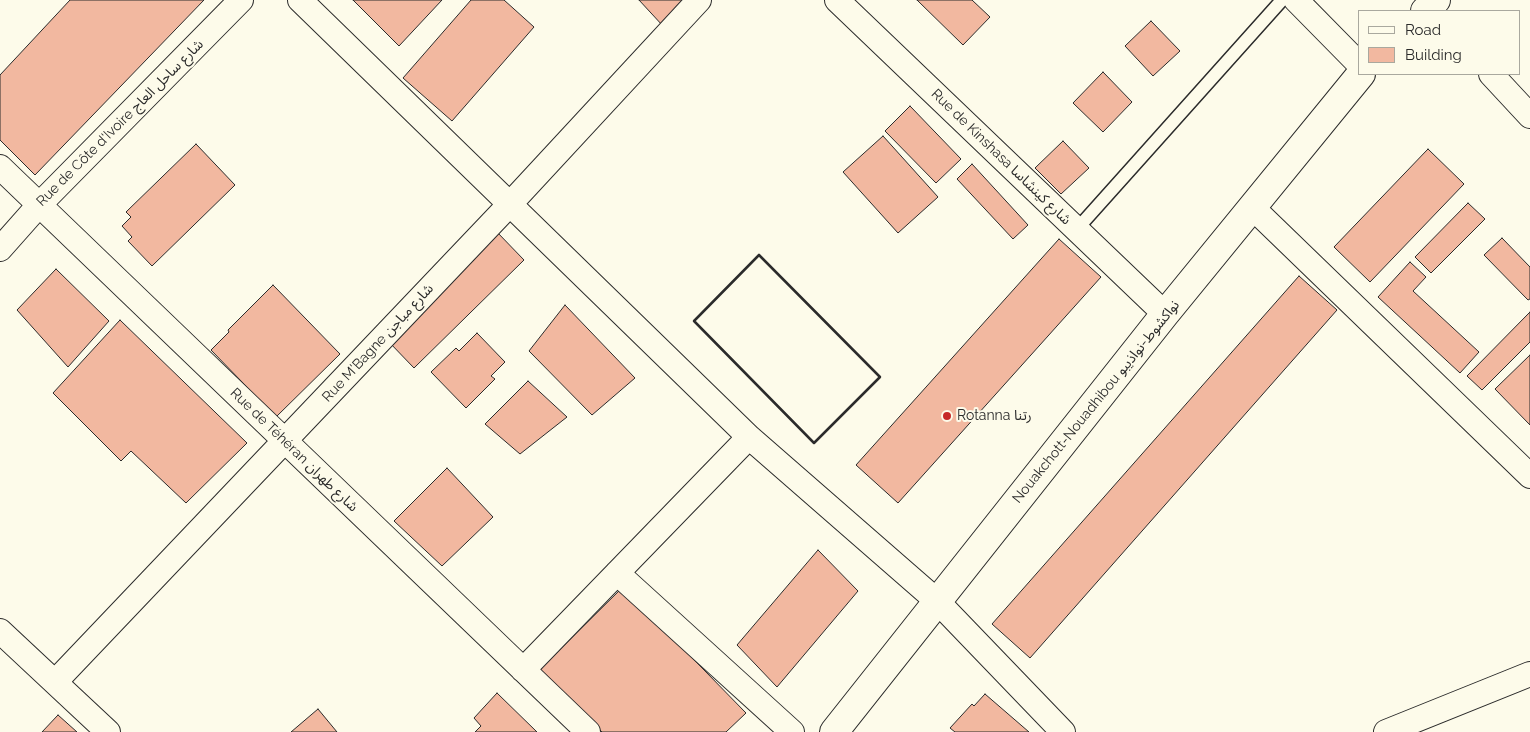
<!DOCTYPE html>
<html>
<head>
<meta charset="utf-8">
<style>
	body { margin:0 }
	#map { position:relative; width:1530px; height:732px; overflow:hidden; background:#fdfbea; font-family:Raleway,sans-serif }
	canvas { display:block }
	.legend { position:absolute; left:1358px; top:10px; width:162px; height:65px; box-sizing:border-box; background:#fdfbea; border:1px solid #a9a89e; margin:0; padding:6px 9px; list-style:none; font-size:15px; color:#2b2b2b }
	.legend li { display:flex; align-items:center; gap:10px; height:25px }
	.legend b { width:25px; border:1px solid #a9a89e }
</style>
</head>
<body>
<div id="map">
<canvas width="1530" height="732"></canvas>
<ul class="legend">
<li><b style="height:6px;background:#fdfbea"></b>Road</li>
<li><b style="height:14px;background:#f2b8a0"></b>Building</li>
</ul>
</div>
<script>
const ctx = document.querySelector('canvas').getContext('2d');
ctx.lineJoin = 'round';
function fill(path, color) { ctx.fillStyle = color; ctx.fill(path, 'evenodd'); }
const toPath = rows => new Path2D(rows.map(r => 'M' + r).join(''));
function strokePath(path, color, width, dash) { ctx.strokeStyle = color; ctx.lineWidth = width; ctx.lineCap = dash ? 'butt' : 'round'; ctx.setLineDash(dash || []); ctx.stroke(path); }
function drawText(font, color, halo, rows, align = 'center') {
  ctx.font = font + ' Raleway,"Noto Sans Arabic",sans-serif'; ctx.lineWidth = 4; ctx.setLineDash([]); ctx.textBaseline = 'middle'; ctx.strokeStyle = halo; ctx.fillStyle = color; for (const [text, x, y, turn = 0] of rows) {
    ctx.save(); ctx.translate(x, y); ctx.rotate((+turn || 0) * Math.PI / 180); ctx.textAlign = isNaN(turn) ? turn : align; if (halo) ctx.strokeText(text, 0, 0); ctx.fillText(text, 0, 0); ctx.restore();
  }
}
const building = toPath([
	[70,0,204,0,35,175,0,140,0,75,70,0],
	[353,0,442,0,399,46,353,0],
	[471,0,504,0,534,27,452,121,403,78,471,0],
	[639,0,687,0,663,26,639,0],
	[917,0,972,0,990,17,963,45,917,0],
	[1151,21,1180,51,1153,76,1125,46,1151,21],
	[1103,72,1132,102,1103,132,1073,103,1103,72],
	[910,106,961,159,936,183,885,131,910,106],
	[883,136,938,197,898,233,843,172,883,136],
	[1063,141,1089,168,1061,194,1035,168,1063,141],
	[196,144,235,185,152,266,128,241,132,237,122,226,131,217,126,212,196,144],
	[1428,149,1464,184,1370,282,1334,247,1428,149],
	[972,164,1028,225,1013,239,957,179,972,164],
	[1468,203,1485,219,1431,273,1415,257,1468,203],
	[496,231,524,260,414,368,388,341,496,231],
	[1502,238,1530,267,1530,299,1528,300,1484,255,1502,238],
	[1059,239,1101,277,898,503,856,465,1059,239],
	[1410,262,1426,277,1413,291,1479,352,1460,373,1378,297,1410,262],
	[56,269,109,321,68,367,17,310,56,269],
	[1299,276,1337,310,1030,658,992,624,1299,276],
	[273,285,340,354,276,417,211,350,229,332,228,330,273,285],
	[565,305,635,378,592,415,529,351,565,305],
	[1530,312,1530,342,1482,390,1467,376,1530,312],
	[120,320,247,443,186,503,131,451,121,461,53,393,120,320],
	[477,333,505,362,491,376,495,379,466,408,431,372,456,348,459,351,477,333],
	[1530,355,1530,425,1495,389,1530,355],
	[528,381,567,417,520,454,485,424,528,381],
	[447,468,493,517,442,566,394,521,447,468],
	[818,550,858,591,777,687,737,645,818,550],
	[623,587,746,713,726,732,602,732,540,669,623,587],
	[497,693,537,732,475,732,481,726,474,718,497,693],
	[985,694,1029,732,955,732,950,728,972,704,974,706,985,694],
	[318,709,337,732,291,732,318,709],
	[58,715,77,732,42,732,58,715]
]);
fill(building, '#f2b8a0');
strokePath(building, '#2b2b2b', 1);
const lane = toPath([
	[1077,229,1282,0]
]);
const street = toPath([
	[300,0,749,437,937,601,1063,732],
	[837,0,1165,314],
	[1296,0,1359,64],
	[1491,74,1530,116],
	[0,167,588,732],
	[1253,208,1530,476],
	[0,249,39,205,241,0],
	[617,573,792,732],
	[0,631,108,732],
	[523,670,749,437],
	[55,682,510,204,699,0],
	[1386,732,1530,674]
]);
const highway = toPath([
	[1425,11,1436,0],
	[834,732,1165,314,1361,74]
]);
strokePath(lane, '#2b2b2b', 15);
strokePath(street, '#2b2b2b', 26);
strokePath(highway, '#2b2b2b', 30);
strokePath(lane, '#fdfbea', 12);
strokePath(street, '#fdfbea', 24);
strokePath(highway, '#fdfbea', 28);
strokePath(toPath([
	[759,255,880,377,814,443,694,321,759,255]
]), '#2b2b2b', 2.5);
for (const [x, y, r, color] of [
	[947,416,5,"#c62828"]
]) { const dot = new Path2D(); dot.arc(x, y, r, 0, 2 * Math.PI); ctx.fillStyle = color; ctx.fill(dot); strokePath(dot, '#fdfbea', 2); }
drawText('14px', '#2b2b2b', '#fdfbea', [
	["Rue de Côte d'Ivoire شارع ساحل العاج",120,123,-45],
	["Rue de Kinshasa شارع كينشاسا",1001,157,44],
	["Rue M'Bagne شارع مباجن",378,343,-47],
	["Nouakchott-Nouadhibou نواكشوط-نواذيبو",1096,402,-51],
	["Rue de Téhéran شارع طهران",294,450,44]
]);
drawText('14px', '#2b2b2b', '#fdfbea', [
	["Rotanna رتنا",957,416]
], 'left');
</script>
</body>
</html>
